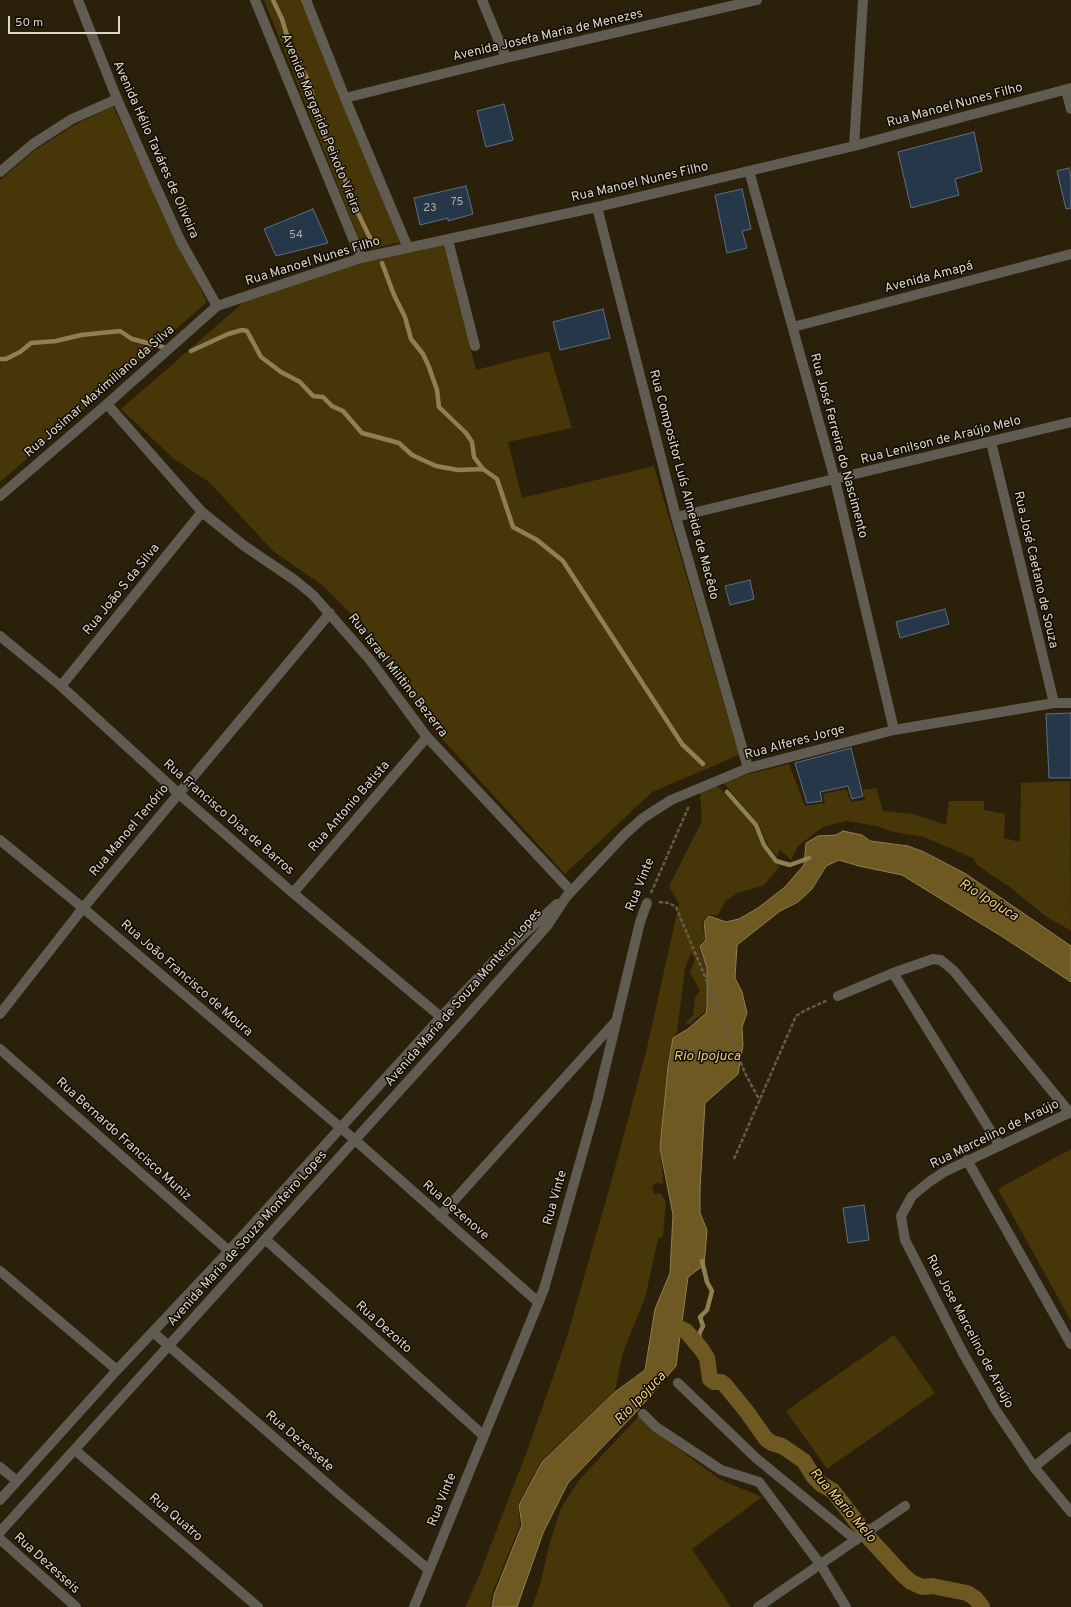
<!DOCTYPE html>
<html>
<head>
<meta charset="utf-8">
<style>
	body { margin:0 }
	#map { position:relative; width:1071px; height:1607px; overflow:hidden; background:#2b210b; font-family:Overpass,sans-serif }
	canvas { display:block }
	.scale { position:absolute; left:8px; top:16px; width:112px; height:18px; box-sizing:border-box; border:2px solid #dcd6c9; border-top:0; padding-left:5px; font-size:12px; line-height:14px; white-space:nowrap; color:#dcd6c9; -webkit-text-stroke:3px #100c04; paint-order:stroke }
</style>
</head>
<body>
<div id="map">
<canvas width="1071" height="1607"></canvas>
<div class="scale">50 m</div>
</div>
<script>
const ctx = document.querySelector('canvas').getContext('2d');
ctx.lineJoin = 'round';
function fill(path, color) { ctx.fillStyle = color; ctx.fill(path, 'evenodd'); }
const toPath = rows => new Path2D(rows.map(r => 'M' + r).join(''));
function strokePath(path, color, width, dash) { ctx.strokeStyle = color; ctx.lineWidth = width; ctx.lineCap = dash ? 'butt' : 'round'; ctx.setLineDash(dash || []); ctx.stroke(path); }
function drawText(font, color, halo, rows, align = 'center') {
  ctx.font = font + ' Overpass,sans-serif'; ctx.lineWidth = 3; ctx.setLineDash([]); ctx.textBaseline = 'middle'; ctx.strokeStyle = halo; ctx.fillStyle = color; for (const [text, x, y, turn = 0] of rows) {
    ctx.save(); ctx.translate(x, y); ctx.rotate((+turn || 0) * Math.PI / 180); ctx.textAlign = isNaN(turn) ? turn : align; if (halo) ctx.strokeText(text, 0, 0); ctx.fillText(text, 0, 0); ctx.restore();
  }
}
fill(toPath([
	[264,0,301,0,400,242,364,251],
	[113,106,207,302,0,482,0,180,35,150,78,123],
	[445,245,476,370,549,351,572,428,508,442,522,498,654,466,739,755,652,792,565,874,434,730,362,625,322,585,273,551,209,482,174,459,121,409,244,302,362,263],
	[789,764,805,806,825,803,823,794,846,789,851,802,865,800,863,790,876,788,883,811,913,814,946,825,949,801,984,801,984,810,1005,814,1004,838,1020,842,1021,783,1070,781,1071,931,1044,915,1011,888,977,865,973,858,924,837,893,832,877,826,846,821,823,827,798,846,791,860,780,849,777,857,768,845,758,824,724,783,749,774],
	[717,785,753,825,763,847,775,863,780,866,764,885,738,893,725,901,718,915,709,915,702,922,705,939,699,946,706,968,706,1006,704,1012,688,1025,686,1022,693,1015,695,998,700,991,690,972,695,959,691,953,685,968,677,1032,673,1037,667,1065,660,1151,662,1167,663,1184,657,1183,652,1186,654,1194,660,1193,666,1202,663,1236,658,1239,645,1298,623,1352,615,1391,541,1461,518,1504,520,1525,492,1594,490,1607,465,1607,477,1581,527,1451,567,1337,613,1175,646,1052,679,904,669,886,702,821,700,792],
	[1071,1149,1071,1321,998,1189],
	[894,1335,935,1393,827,1469,786,1411],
	[639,1416,654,1431,721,1480,762,1497,692,1549,731,1607,532,1607,540,1585,550,1542,561,1508,579,1480]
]), '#473607');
const water = toPath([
	[843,831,862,835,870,841,908,846,924,852,966,874,1071,946,1071,982,1006,939,902,875,859,866,839,860,826,866,812,889,798,902,780,911,737,945,735,978,742,992,747,1013,742,1027,743,1045,738,1074,705,1103,700,1189,700,1213,707,1230,704,1265,688,1277,676,1366,637,1411,568,1483,543,1533,517,1607,492,1607,494,1595,522,1525,519,1505,542,1462,615,1392,645,1370,655,1309,670,1273,673,1215,660,1148,668,1066,673,1038,688,1029,706,1013,707,1006,707,968,700,946,706,940,704,922,709,916,726,922,739,919,758,908,785,887,804,865,806,843,818,836,836,835,843,831]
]);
fill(water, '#6f5922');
strokePath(water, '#907e54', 1);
strokePath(toPath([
	[273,0,282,19,291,49,307,78,313,97,317,116,322,133,334,149,355,207,370,238],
	[382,263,394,295,405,317,411,339,423,354,429,367,437,390,439,407,466,433,472,442,474,457,483,469,497,479,513,527,537,540,563,561,682,744,703,764],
	[191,351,228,334,242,330,247,331,261,357,281,372,300,382,313,396,323,397,332,406,343,411,362,433,399,443,412,455,436,466,458,470,483,469],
	[0,359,6,359,20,352,31,343,56,341,81,335,120,331,132,339,163,347],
	[727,792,756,825,764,845,776,861,790,865,809,858],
	[702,1350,699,1334,703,1326,700,1317,707,1310,712,1291,707,1282,702,1261]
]), '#907e54', 4.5);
strokePath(toPath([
	[675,1326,686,1331,702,1350,707,1358,710,1379,714,1382,721,1382,725,1385,747,1412,766,1439,772,1443,782,1446,804,1461,813,1476,821,1484,833,1491,869,1538,903,1575,911,1582,922,1587,932,1586,967,1593,975,1598,982,1607]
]), '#6f5922', 16);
const building = toPath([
	[504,104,513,140,486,147,477,111,504,104],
	[974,132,982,171,955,179,959,195,911,208,898,152,974,132],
	[1069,168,1071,178,1071,208,1066,209,1057,171,1069,168],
	[466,186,473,214,448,221,448,218,420,225,414,198,466,186],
	[742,189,751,229,742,231,747,248,727,253,715,195,742,189],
	[313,209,328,243,276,256,264,229,313,209],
	[603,309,610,338,560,350,553,322,603,309],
	[750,580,754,599,730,605,725,586,750,580],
	[945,609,949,624,900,638,896,622,945,609],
	[1071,713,1071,778,1049,778,1046,714,1071,713],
	[851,748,863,796,852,799,848,786,820,792,822,801,807,803,795,763,851,748],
	[864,1205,869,1240,848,1243,843,1208,864,1205]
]);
fill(building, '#263749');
strokePath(building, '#5c7083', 1);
strokePath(toPath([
	[651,893,689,806],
	[659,902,669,903,676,907,746,1075,760,1101],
	[734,1159,796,1016,804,1011,828,1000]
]), '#655c49', 2.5, [4, 2]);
strokePath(toPath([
	[78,0,117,99,152,178,181,242,217,306],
	[255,0,361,258],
	[306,0,345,98,408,248],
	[482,0,506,58],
	[1066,90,1071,109],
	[345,98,506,58,757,0],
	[854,146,863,0],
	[749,171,835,480,894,730],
	[0,172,33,144,72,119,117,99],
	[597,207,676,517,748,768],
	[448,240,475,346],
	[793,327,1071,254],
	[107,404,202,512,243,545,296,581,313,595,370,660,427,737,571,891],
	[991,442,1054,703],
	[0,496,107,404,217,306,361,258,597,207,854,146,1071,88],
	[676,517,1071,422],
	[0,636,61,686,178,793,293,893,441,1017],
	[61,686,202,512],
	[0,840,83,908,355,1140,538,1302],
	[293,893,427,737],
	[893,973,1000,1146],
	[838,996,893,973,933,959,941,960,954,971,1070,1113],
	[0,1014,83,908,330,613],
	[0,1049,229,1251],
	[1071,1112,944,1172,929,1182,912,1196,901,1216,905,1240,963,1353,995,1409,1034,1467,1071,1512],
	[967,1160,1071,1344],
	[440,1216,616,1021],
	[265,1239,484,1436],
	[0,1271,117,1370],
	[154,1333,339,1494,429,1570],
	[678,1383,756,1458,856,1540],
	[643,1414,656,1427,721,1470,759,1482,820,1564,846,1607],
	[75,1450,258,1607],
	[0,1467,17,1481],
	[1034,1467,1071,1437],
	[0,1500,117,1370,229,1251,441,1017,495,960,557,904],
	[0,1532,469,1014,547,926,566,897,624,835,643,818,671,800,748,768,894,730,1054,703,1071,703],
	[0,1539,76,1607],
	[414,1607,544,1289,597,1102,640,922,647,903],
	[758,1607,905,1506]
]), '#605c52', 10);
drawText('11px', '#aeaea9', null, [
	["75",457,203],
	["23",430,209],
	["54",296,236]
]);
drawText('13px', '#dcd6c9', '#100c04', [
	["Avenida Josefa Maria de Menezes",548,36,-13],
	["Rua Manoel Nunes Filho",955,106,-15],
	["Avenida Margarida Peixoto Vieira",320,124,68],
	["Avenida Hélio Taváres de Oliveira",155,150,66],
	["Rua Manoel Nunes Filho",640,183,-13],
	["Rua Manoel Nunes Filho",313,262,-17],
	["Avenida Amapá",929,278,-15],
	["Rua Josimar Maximiliano da Silva",100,392,-41],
	["Rua Lenilson de Araújo Melo",941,441,-14],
	["Rua José Ferreira do Nascimento",838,446,75],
	["Rua Compositor Luís Almeida de Macêdo",683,485,75],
	["Rua José Caetano de Souza",1035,570,77],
	["Rua João S da Silva",122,590,-51],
	["Rua Israel Militino Bezerra",397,676,52],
	["Rua Alferes Jorge",795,743,-15],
	["Rua Antonio Batista",350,807,-49],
	["Rua Francisco Dias de Barros",228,818,41],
	["Rua Manoel Tenório",130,831,-50],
	["Rua Vinte",641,885,-68],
	["Rua João Francisco de Moura",186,979,41],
	["Avenida Maria de Souza Monteiro Lopes",464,998,-49],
	["Rua Marcelino de Araújo",995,1135,-26],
	["Rua Bernardo Francisco Muniz",123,1140,42],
	["Rua Vinte",556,1198,-74],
	["Rua Dezenove",455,1211,41],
	["Avenida Maria de Souza Monteiro Lopes",248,1239,-48],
	["Rua Dezoito",383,1328,42],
	["Rua Jose Marcelino de Araújo",969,1332,62],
	["Rua Dezessete",299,1442,41],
	["Rua Vinte",443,1500,-68],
	["Rua Quatro",175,1518,41],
	["Rua Dezesseis",46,1564,42]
]);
drawText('italic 14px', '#efcd7b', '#100c04', [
	["Rio Ipojuca",988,901,32],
	["Rio Ipojuca",707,1057],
	["Rio Ipojuca",641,1399,-46],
	["Rua Mario Melo",842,1506,49]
]);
</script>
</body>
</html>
